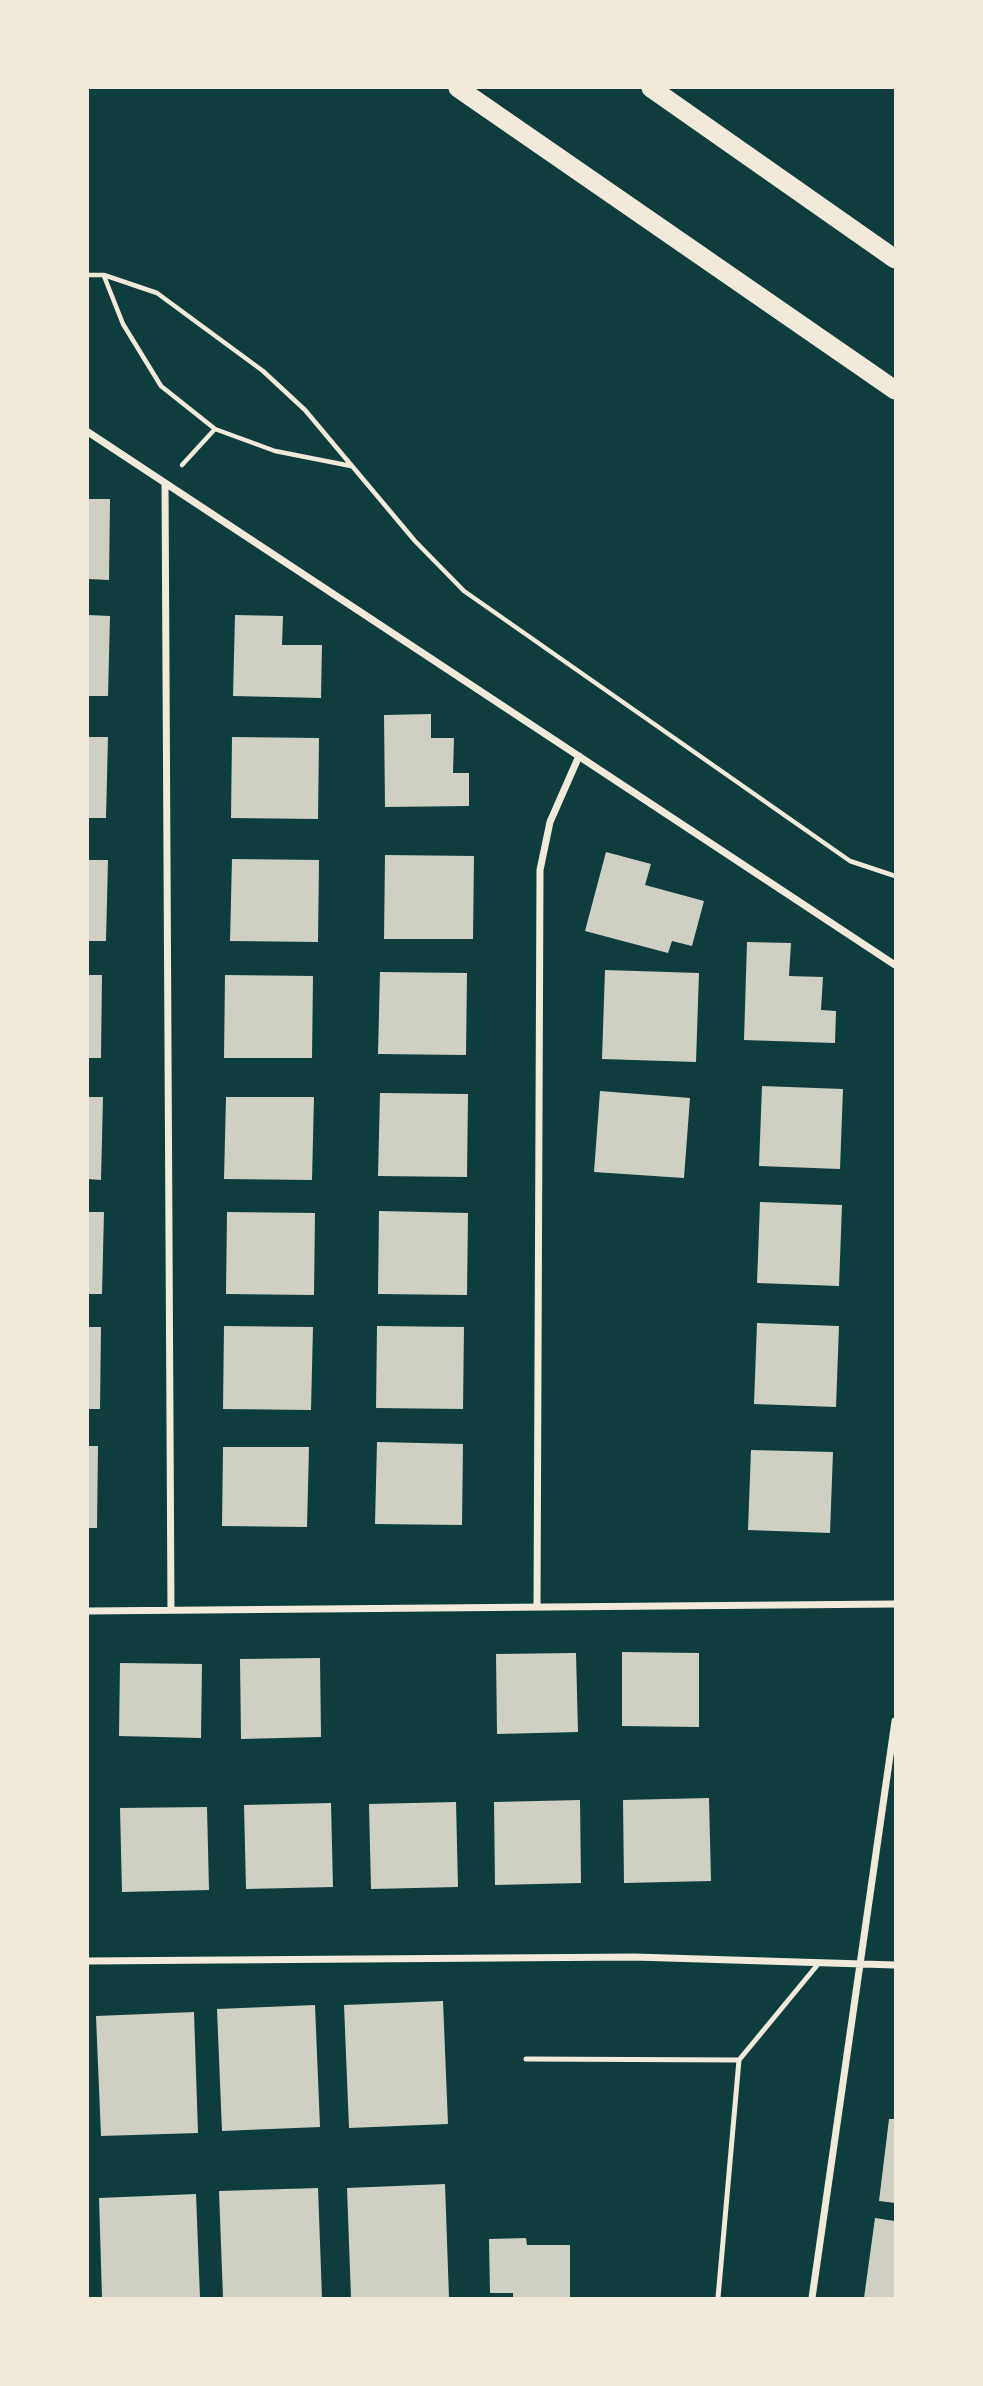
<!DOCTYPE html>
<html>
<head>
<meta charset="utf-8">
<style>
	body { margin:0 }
	#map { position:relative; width:983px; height:2386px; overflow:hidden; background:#0f3d3e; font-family:"Nunito Sans",sans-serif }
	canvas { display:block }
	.frame { position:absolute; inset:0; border:89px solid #f1e9da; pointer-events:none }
</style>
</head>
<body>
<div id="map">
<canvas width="983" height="2386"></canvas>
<div class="frame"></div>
</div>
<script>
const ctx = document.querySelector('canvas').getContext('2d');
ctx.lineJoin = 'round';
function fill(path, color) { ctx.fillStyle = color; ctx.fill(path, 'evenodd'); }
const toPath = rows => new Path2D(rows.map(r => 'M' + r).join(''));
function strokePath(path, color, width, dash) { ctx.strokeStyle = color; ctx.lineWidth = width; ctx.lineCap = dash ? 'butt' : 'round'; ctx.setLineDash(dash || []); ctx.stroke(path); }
fill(toPath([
	[88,499,110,499,109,580,88,579],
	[88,615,110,616,108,696,88,696],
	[235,615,283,616,282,645,322,645,321,698,233,696],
	[431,714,431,738,454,738,453,773,469,773,469,806,385,807,384,715],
	[88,737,108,737,106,818,88,818],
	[232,737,319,738,318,819,231,818],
	[606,852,651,864,645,885,704,901,692,946,672,941,668,953,585,931],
	[385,855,474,856,473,939,384,939],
	[232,859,319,860,318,942,230,941],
	[88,860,108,860,106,941,88,941],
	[747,942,791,943,789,976,823,977,821,1010,836,1011,835,1043,744,1040],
	[605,970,699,973,696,1062,602,1059],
	[380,972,467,973,466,1055,378,1054],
	[88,975,102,975,101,1058,88,1058],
	[225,975,313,976,312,1058,224,1058],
	[762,1086,843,1089,840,1169,759,1166],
	[600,1091,690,1098,684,1178,594,1172],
	[380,1093,468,1094,467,1177,378,1176],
	[88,1097,103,1097,101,1180,88,1179],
	[226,1097,314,1097,312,1180,224,1179],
	[760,1202,842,1205,839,1286,757,1283],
	[379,1211,468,1213,467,1295,378,1294],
	[88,1212,104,1212,102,1294,88,1294],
	[227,1212,315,1213,314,1295,226,1294],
	[757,1323,839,1326,836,1407,754,1404],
	[224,1326,313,1327,311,1410,223,1409],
	[377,1326,464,1327,463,1409,376,1408],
	[88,1327,101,1327,100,1409,88,1409],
	[377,1442,463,1444,462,1525,375,1524],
	[88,1446,98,1446,97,1528,88,1528],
	[223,1447,309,1447,307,1527,222,1526],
	[751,1450,833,1452,830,1533,748,1530],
	[622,1652,699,1653,699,1727,622,1726],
	[576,1653,578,1732,497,1734,496,1654],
	[320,1658,321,1737,241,1739,240,1659],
	[120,1663,202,1664,201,1738,119,1736],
	[709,1798,711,1881,624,1883,623,1800],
	[580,1800,581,1883,495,1885,494,1802],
	[456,1802,458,1887,371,1889,369,1804],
	[331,1803,333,1887,246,1889,244,1805],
	[207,1807,209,1890,122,1892,120,1808],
	[443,2001,448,2124,349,2128,344,2005],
	[315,2005,320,2127,222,2131,217,2009],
	[194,2012,198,2133,101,2136,96,2016],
	[889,2119,895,2119,895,2203,879,2201],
	[445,2184,449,2298,351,2298,347,2188],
	[318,2188,322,2298,223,2298,219,2191],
	[196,2194,200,2298,102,2298,99,2198],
	[875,2218,895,2221,895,2298,864,2298],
	[526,2238,527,2245,570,2245,570,2298,513,2298,513,2293,490,2293,489,2239]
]), '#cfcfc3');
strokePath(toPath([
	[88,275,104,275,157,293,263,371,305,410,415,541,464,591,850,861,895,876],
	[104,276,123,324,161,386,215,429,275,451,351,466],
	[182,465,215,429]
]), '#f1e9da', 4.5);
strokePath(toPath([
	[526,2059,739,2060,718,2298],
	[739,2060,819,1963]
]), '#f1e9da', 5);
strokePath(toPath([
	[88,432,895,965],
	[165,483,171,1610],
	[537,1607,540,870,550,822,579,756],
	[88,1611,895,1604],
	[88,1961,635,1957,895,1965],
	[812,2298,895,1721]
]), '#f1e9da', 7);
strokePath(toPath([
	[458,88,895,390],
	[651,88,895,259]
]), '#f1e9da', 19);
</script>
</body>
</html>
